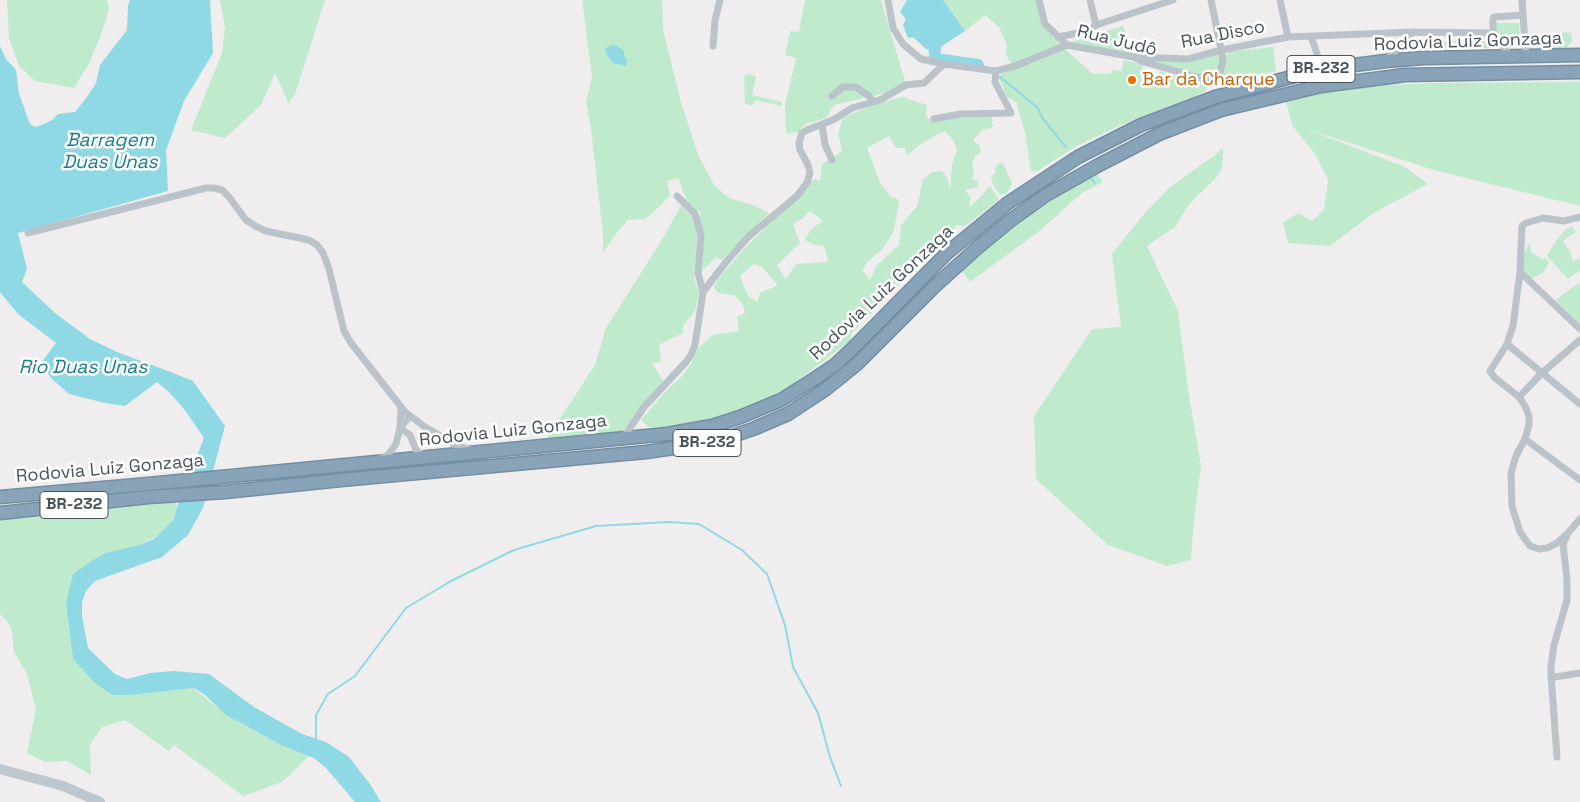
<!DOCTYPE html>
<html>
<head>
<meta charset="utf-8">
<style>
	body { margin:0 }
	canvas { display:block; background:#f0edee }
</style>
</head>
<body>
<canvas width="1580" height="802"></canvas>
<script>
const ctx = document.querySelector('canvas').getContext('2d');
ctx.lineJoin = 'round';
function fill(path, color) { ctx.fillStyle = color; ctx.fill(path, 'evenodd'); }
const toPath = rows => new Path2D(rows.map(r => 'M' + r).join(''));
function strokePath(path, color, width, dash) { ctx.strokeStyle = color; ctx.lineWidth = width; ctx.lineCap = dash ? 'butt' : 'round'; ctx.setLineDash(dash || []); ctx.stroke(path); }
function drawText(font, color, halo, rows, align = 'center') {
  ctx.font = font + ' "Space Grotesk",sans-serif'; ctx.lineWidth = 5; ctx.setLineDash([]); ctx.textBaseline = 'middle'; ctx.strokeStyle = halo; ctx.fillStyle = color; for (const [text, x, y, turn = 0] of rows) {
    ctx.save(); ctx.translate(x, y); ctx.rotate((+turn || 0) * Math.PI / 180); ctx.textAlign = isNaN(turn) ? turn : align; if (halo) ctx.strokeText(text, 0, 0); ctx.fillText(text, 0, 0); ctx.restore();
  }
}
fill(toPath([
	[7,0,107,0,109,9,100,38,88,65,74,88,35,81,19,66,9,38],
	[220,0,325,0,296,91,289,104,275,73,261,105,225,138,191,130,222,53,225,27],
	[582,0,662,0,663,29,681,102,698,155,714,185,729,198,756,206,769,213,722,260,716,257,701,272,698,220,701,212,695,210,687,201,678,178,667,181,670,195,659,207,645,219,628,220,617,232,603,253,603,234,591,128,586,102,592,77],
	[805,0,881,0,907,88,834,105,826,118,805,124,798,132,786,134,785,105,796,58,785,55,790,31,799,32],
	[943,0,1037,0,1042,25,1061,45,1023,59,1014,64,1011,63,1006,55,1007,45,999,27,985,15,965,31],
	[1494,23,1519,23,1520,44,1508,44,1495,31],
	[1123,26,1133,55,1068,43],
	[1563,32,1571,33,1572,41,1566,49,1540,49,1537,44,1537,40,1551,40,1561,37],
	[1485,41,1490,43,1490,48,1408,50,1415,42],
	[1273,47,1276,71,1227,85,1224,84,1222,80,1226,56,1229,52],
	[1064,48,1093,74,1111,74,1112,70,1122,71,1123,60,1143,64,1140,84,1152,82,1161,71,1193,81,1205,86,1207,88,1204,92,1193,97,1125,123,1075,147,1037,171,1031,171,1025,132,1016,102,1007,97,998,76],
	[1217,53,1219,57,1219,69,1214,74,1208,76,1200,76,1144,59,1161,61],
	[746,74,756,76,752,95,782,102,781,106,755,100,753,105,745,104,744,77],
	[1580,82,1580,206,1434,170,1306,129,1405,167,1428,184,1375,212,1330,246,1288,243,1283,223,1298,213,1312,221,1324,210,1328,180,1315,154,1292,125,1286,101,1339,87,1435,83],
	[902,97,927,105,926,116,932,122,956,116,991,116,993,127,982,130,973,140,980,146,981,152,975,156,972,165,974,169,972,180,978,181,978,187,965,190,971,197,969,207,983,195,987,188,990,186,999,200,965,226,955,225,955,231,917,267,851,334,851,340,790,386,764,401,725,415,690,424,665,428,648,427,641,420,665,392,682,376,692,362,698,348,713,335,739,331,737,317,745,313,742,303,734,295,718,293,714,287,718,279,744,249,809,183,815,179,820,181,822,164,842,151,838,134,843,118,870,106],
	[945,131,954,141,957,150,952,165,950,190,948,179,942,171,932,172,922,180,918,205,901,225,899,245,877,265,870,280,862,270,869,260,881,251,894,231,899,200,890,196,880,182,867,148,889,136,896,148,905,148,907,156,918,146,938,134],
	[810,211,823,221,811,229,805,240,815,245,824,246,828,260,826,262,796,264,786,279,777,265,800,243,793,224,802,219],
	[754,264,762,267,778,285,760,293,757,302,749,297,744,288,740,276],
	[1223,148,1223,158,1222,168,1216,178,1190,203,1175,227,1147,246,1178,311,1188,389,1201,466,1194,519,1191,560,1167,566,1108,545,1036,479,1034,416,1092,329,1121,327,1112,254,1144,214,1169,188,1215,155],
	[1003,163,1012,184,1007,193,1000,195,992,182,991,176,995,173,995,168,998,164],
	[1097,174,1103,182,1082,193,1038,232,970,282,961,270,997,239,1038,209],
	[681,206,698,222,694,278,699,292,695,311,683,326,683,333,659,345,661,362,652,363,663,381,641,406,622,433,546,440,595,365,606,328,660,243],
	[1572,226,1576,232,1563,241,1570,252,1573,262,1580,257,1580,270,1568,279,1547,256,1556,241,1565,230],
	[1529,243,1532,253,1543,259,1546,258,1549,263,1543,273,1530,279,1522,271,1523,256],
	[1580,282,1580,324,1555,300],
	[175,500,177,507,174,519,157,536,139,545,106,553,66,603,73,659,131,695,193,688,223,712,242,724,283,746,309,756,282,782,243,796,174,745,169,751,125,720,102,727,90,744,91,775,67,761,45,762,27,753,36,709,27,674,14,652,12,631,7,621,0,614,0,520]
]), '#bfeacc');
fill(toPath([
	[130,0,210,0,213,53,184,101,166,150,168,191,18,233,27,269,22,282,55,313,90,339,117,352,168,371,193,381,225,426,203,508,188,535,162,557,95,581,86,591,82,602,82,616,88,648,115,674,127,679,150,673,174,671,209,674,254,707,302,734,326,742,349,757,370,784,381,802,355,802,326,768,314,758,283,746,226,715,205,695,194,688,131,695,113,695,96,684,73,659,66,603,73,574,93,560,106,553,139,545,154,539,174,519,177,507,204,438,184,409,169,392,157,382,125,406,105,403,69,394,51,378,41,363,56,343,18,314,0,292,0,46,6,59,16,70,19,94,30,124,35,127,44,124,52,120,58,114,75,112,87,97,96,83,100,65,127,30,128,6],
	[907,0,943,0,965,31,936,50,926,49,913,37,908,38,903,25,906,19,900,12],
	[611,45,617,46,624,51,624,56,627,59,626,66,613,63,608,57,605,49]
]), '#8fd9e4');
strokePath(toPath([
	[1000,77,1037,107,1043,119,1066,147],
	[1090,177,1095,183],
	[316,739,316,715,328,694,355,676,406,608,451,581,514,550,596,526,669,522,699,524,742,550,767,574,785,625,793,667,818,713,830,757,841,786]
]), '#8fd9e4', 2);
strokePath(toPath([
	[922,0,934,24,935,59,978,65]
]), '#8fd9e4', 12);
const highway = toPath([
	[0,497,148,484,667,434,712,426,740,417,781,400,814,379,835,365,852,349,947,253,1008,203,1078,157,1141,125,1215,97,1322,69,1386,61,1423,58,1580,55],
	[0,513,148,497,225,492,341,480,646,452,715,442,753,429,788,414,826,389,857,364,935,286,977,248,1011,220,1046,195,1097,166,1159,134,1221,110,1321,86,1405,75,1580,72]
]);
strokePath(highway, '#748fa4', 15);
strokePath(toPath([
	[888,0,893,28,903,44,921,59,944,64],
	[1039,0,1045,24,1067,45,1134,57,1144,62,1211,81],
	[1090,0,1096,25],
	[1211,0,1223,59,1220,73,1218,77,1211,81],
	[1280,0,1288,37],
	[1522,0,1526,57],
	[1311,36,1322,69],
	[1058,37,1089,31,1096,25,1173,0],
	[713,46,715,20,720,0],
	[1134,57,1188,59,1222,50,1288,37,1413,32,1493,33],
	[1511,57,1493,33,1493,19,1494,17,1523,15],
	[1386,61,1413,32],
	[832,96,843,87,856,87,869,96,873,101],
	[934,119,960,114,1011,113,995,82,996,71],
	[822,125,825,145,832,160],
	[677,196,695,214,701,235,698,273,703,292],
	[28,233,206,188,214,188,222,190,229,197,246,220,257,227,266,231,309,240,317,245,323,253,329,269,344,331,351,343,405,412,425,427,454,444,472,451],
	[1520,272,1580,329],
	[1507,344,1580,404],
	[1519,397,1542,373,1580,340],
	[410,416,400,428,410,435,416,450,425,457],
	[624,437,644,407,686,362,691,355,695,345,703,292,726,262,749,236,797,196,807,183,810,173,808,165,800,150,799,143,802,133,807,130,833,120,852,108,880,100,906,85,924,83,944,64,996,71,1015,66,1067,45],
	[1525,439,1580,480],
	[380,459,388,455,396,444,400,428,401,408],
	[1580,519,1568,533,1563,544,1567,580,1567,600,1554,645,1551,666,1551,675,1555,677,1580,673],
	[1568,533,1557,543,1547,548,1539,549,1530,546,1520,532,1512,506,1511,473,1516,456,1525,439,1529,425,1529,416,1525,406,1519,397,1494,377,1490,371,1507,344,1513,326,1520,272,1522,226,1526,223,1543,218,1564,221,1580,217],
	[1551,675,1557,757]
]), '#bac3c9', 7);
strokePath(toPath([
	[0,769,63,786,100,802]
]), '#bcc7d0', 10);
strokePath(highway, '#89a4b8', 12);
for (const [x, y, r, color] of [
	[1132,80,5,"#e8710a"]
]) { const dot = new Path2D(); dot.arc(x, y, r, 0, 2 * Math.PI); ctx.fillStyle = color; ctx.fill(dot); strokePath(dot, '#fff', 2); }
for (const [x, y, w] of [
	[1321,69,68],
	[707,443,68],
	[74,505,68]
]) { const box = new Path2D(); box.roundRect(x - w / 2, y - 13.5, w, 27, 4); ctx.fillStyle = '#fff'; ctx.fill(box); strokePath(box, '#475259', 1); }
drawText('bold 16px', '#475259', null, [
	["BR-232",1321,69],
	["BR-232",707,443],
	["BR-232",74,505]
]);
drawText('18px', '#475259', '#fff', [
	["Rua Disco",1223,35,-11],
	["Rua Judô",1117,41,14],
	["Rodovia Luiz Gonzaga",1468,42,-2],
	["Rodovia Luiz Gonzaga",882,293,-43],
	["Rodovia Luiz Gonzaga",513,431,-6],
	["Rodovia Luiz Gonzaga",110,469,-5]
]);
drawText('18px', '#c56008', '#fff', [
	["Bar da Charque",1142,80]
], 'left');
drawText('italic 19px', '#177e8d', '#fff', [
	["Barragem",110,141],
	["Duas Unas",110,163],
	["Rio Duas Unas",83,368]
]);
</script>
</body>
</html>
